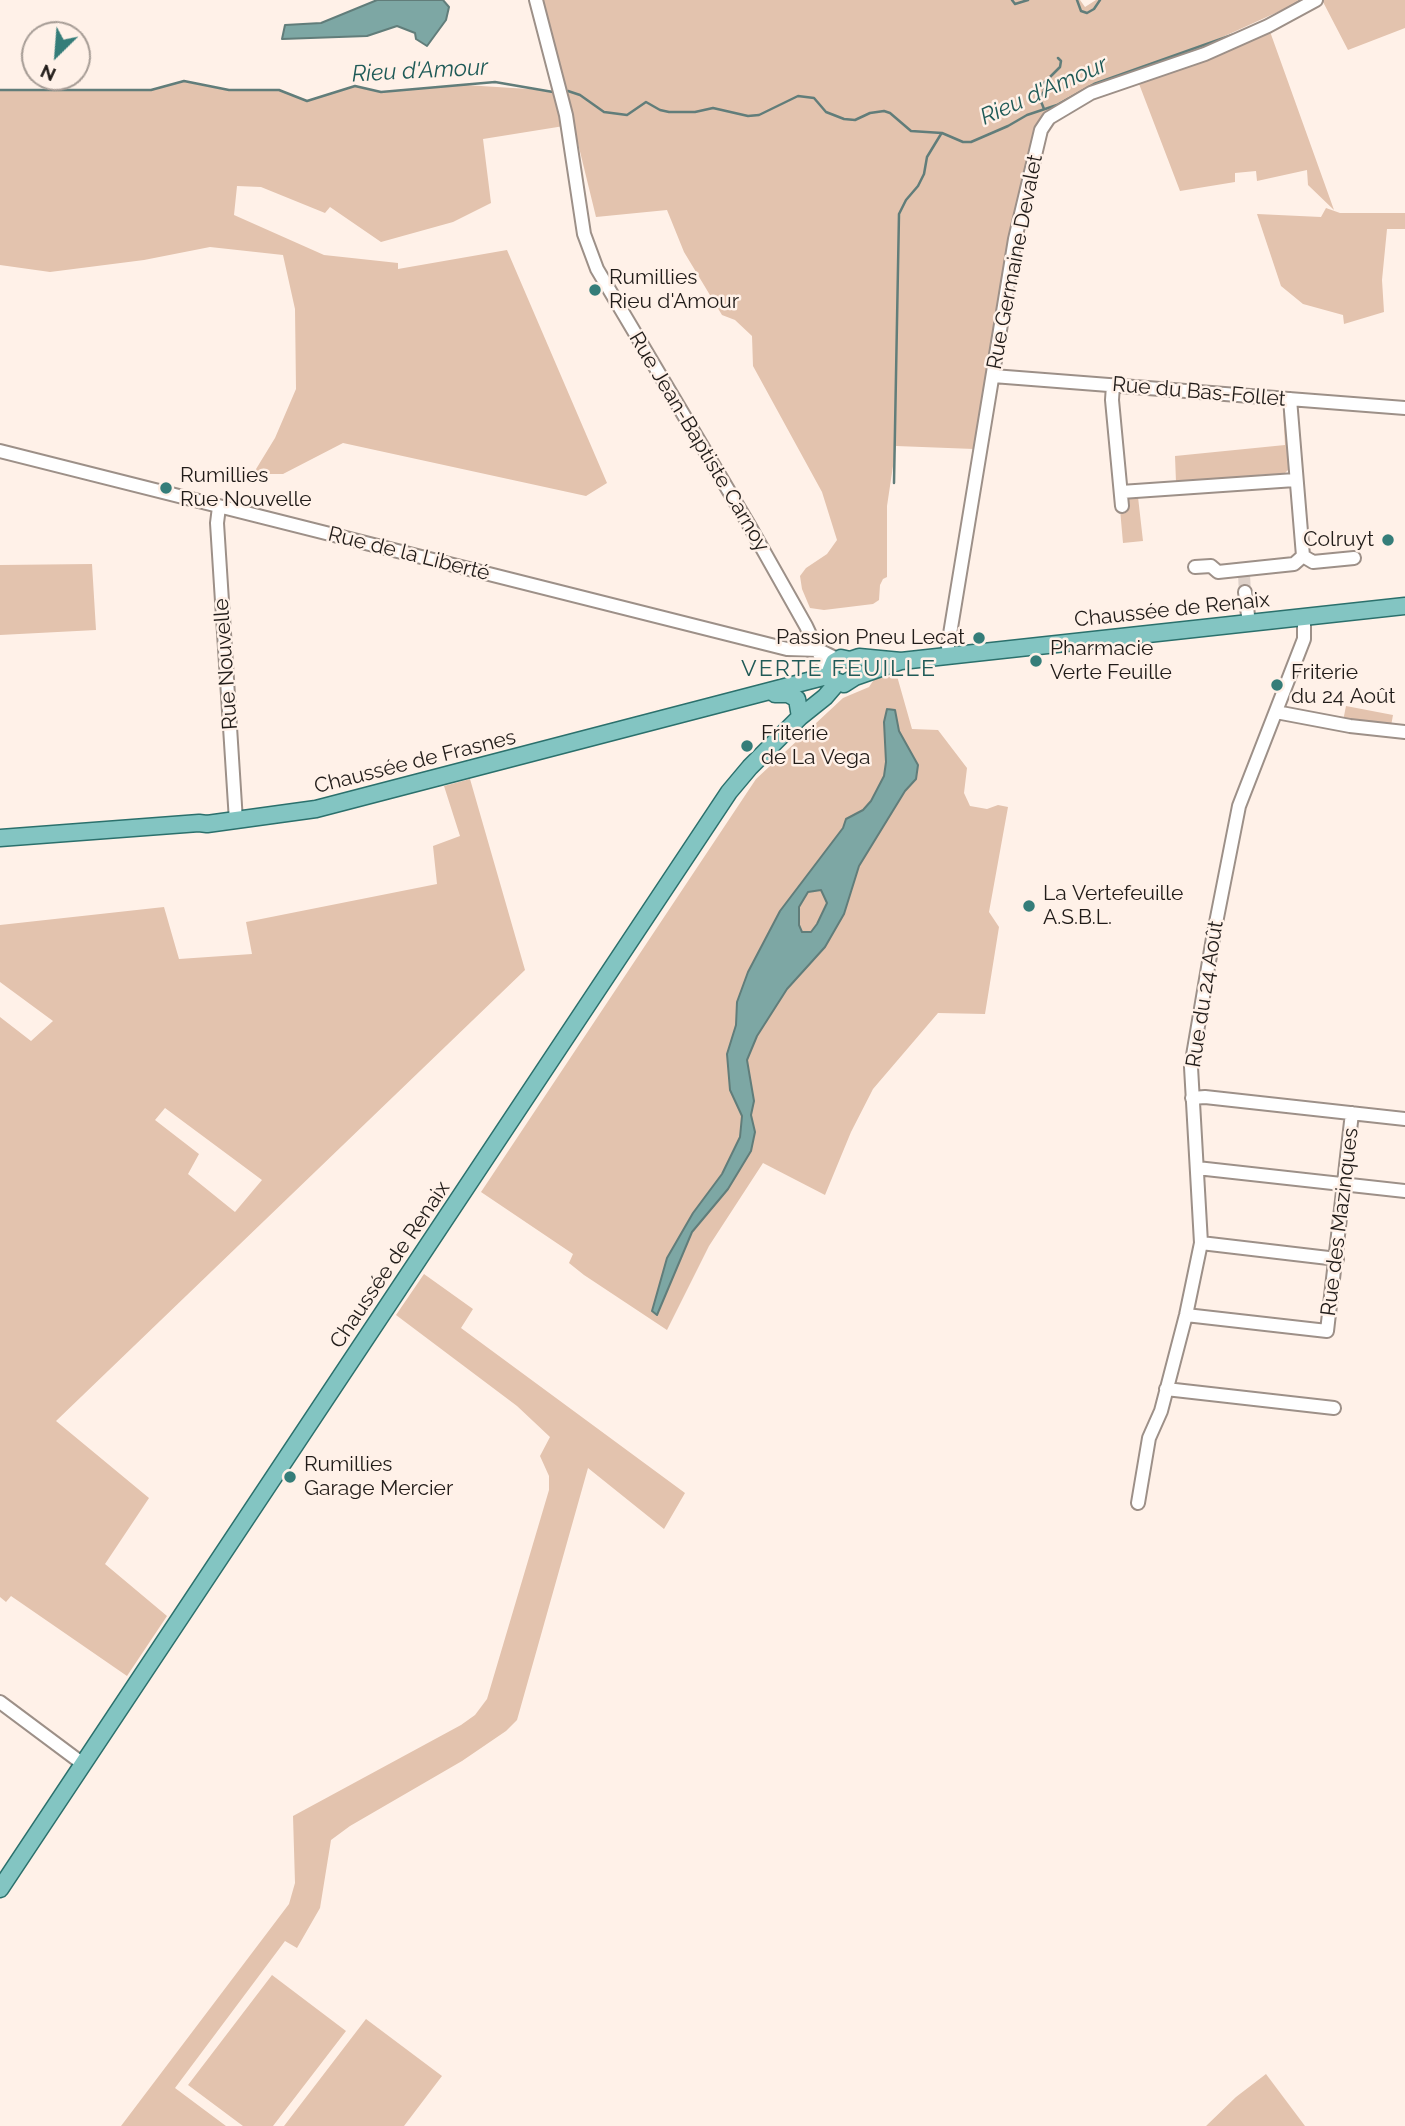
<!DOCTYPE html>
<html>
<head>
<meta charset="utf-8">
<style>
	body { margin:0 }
	#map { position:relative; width:1405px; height:2126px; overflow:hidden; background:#fff1e8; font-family:Raleway,sans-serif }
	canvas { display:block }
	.north { position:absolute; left:21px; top:21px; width:70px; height:70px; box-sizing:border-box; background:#fff1e8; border:2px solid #a69c95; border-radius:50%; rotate:205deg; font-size:19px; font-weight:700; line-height:28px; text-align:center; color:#211c19 }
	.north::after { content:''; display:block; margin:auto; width:24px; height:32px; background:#357d79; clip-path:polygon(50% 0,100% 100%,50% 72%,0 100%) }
</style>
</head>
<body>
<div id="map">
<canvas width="1405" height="2126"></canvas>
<div class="north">N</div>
</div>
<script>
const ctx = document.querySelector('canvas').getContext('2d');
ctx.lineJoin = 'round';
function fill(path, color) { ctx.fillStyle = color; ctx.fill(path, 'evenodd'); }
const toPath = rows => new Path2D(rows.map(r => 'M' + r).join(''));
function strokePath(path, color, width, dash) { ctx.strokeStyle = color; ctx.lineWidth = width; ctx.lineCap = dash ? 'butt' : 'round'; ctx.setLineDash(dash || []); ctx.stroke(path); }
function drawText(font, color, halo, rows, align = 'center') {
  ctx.font = font + ' Raleway,sans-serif'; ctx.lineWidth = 5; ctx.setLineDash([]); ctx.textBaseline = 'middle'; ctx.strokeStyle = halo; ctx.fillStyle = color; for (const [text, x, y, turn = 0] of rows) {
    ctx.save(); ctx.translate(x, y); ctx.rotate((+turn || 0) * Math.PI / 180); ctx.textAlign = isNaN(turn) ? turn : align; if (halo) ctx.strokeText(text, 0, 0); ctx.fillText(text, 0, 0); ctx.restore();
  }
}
fill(toPath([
	[543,0,1080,0,1085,7,1096,0,1304,0,1148,71,1268,26,1334,210,1308,185,1307,170,1257,181,1256,171,1235,173,1235,182,1180,191,1136,76,1047,115,1028,162,974,449,896,446,887,506,887,577,883,579,880,585,879,600,873,604,824,610,810,608,802,589,800,576,806,568,827,554,837,540,822,492,753,366,752,336,735,320,722,315,684,252,667,210,596,217],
	[1322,0,1405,0,1405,28,1348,50],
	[184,81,233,90,279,90,307,101,355,86,381,92,465,85,561,91,564,126,483,139,491,203,453,222,381,242,330,207,325,213,261,187,237,186,234,215,324,255,398,263,398,269,507,250,607,483,586,496,343,443,283,474,253,474,275,438,296,389,295,309,283,255,210,247,144,260,50,272,0,265,0,89,38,91,151,90],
	[1326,208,1340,213,1405,213,1405,229,1387,229,1382,280,1384,312,1344,324,1343,315,1303,304,1281,286,1257,214,1321,217],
	[1283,409,1291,462,1288,470,1282,476,1274,478,1270,474,1189,481,1186,485,1176,482,1175,456,1285,445],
	[1138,497,1143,541,1123,543,1120,509,1128,499],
	[92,564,96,630,0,635,0,565],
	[897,676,912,729,938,730,967,768,964,793,970,806,987,809,998,805,1008,807,989,912,999,927,985,1014,938,1013,873,1089,851,1132,825,1195,763,1163,709,1246,667,1330,584,1275,569,1263,573,1254,481,1192,756,779,843,698,869,687,875,678],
	[1346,706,1393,715,1391,726,1343,721],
	[470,779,525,970,56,1421,149,1498,105,1564,167,1616,127,1676,11,1596,6,1602,0,1597,0,1017,31,1041,53,1021,0,982,0,925,164,907,179,959,252,954,246,922,437,884,433,846,460,836,444,786],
	[165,1108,262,1180,235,1212,188,1174,199,1154,155,1120],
	[424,1274,473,1309,461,1328,685,1493,664,1529,588,1468,517,1720,506,1731,462,1761,350,1826,331,1840,320,1908,297,1948,285,1941,175,2088,226,2126,121,2126,289,1904,295,1883,293,1816,461,1725,475,1715,487,1699,549,1490,549,1476,540,1456,550,1437,517,1406,396,1315],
	[272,1975,346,2031,273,2126,243,2126,188,2085],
	[366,2019,442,2076,404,2126,284,2126],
	[1266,2074,1305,2126,1206,2126,1236,2097]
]), '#e3c3ae');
const water = toPath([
	[377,0,443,0,449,7,446,20,427,46,416,39,415,33,397,26,367,36,282,39,285,25,321,23,377,0],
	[887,709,895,710,899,731,918,765,916,779,905,791,859,866,844,914,825,947,787,989,757,1036,747,1060,754,1101,751,1115,755,1132,751,1151,728,1189,692,1232,657,1315,652,1311,667,1258,693,1213,722,1174,740,1137,742,1116,730,1090,727,1054,736,1025,737,1002,748,972,780,911,843,828,846,819,863,810,871,801,884,776,886,762,884,722,887,709],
	[821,890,827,903,817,924,811,932,802,932,799,925,799,907,808,892,821,890]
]);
fill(water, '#7da7a4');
strokePath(water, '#617d7a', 2);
strokePath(toPath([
	[1012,0,1015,4,1028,0],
	[1077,0,1081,11,1087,13,1094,9,1100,0],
	[1285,10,1302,0],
	[0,90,151,90,184,81,229,90,279,90,307,101,355,86,381,92,495,82,553,92],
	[568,91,580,95,604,112,627,115,646,102,660,110,669,112,695,112,713,108,748,116,759,115,798,96,814,98,826,112,844,119,855,120,870,113,884,111,890,113,911,131,942,133,963,142,971,142,1008,126,1027,115,1057,105,1094,84,1232,35],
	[1044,109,1040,99,1044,91,1044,83,1060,67,1061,61,1058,58],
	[894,483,899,214,906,200,918,186,924,174,927,157,941,134]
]), '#617d7a', 2.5);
strokePath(toPath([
	[1244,575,1245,592]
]), '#ded1c9', 12, [12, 6]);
const minor = toPath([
	[536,0,566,115,584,234,597,269,749,525,806,626,823,662,830,669],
	[993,376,1405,408],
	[1113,385,1112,400,1122,506],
	[1290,399,1303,556],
	[0,451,787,649,819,650,837,659],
	[1121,492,1295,480],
	[219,507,217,523,236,821],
	[1195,567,1211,566,1218,572,1294,564,1303,556,1313,562,1354,558],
	[1245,592,1249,623],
	[949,655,948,646,1015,239,1041,130,1049,118,1091,93,1205,54,1268,26,1316,0],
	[1276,712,1350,726,1405,732],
	[1192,1098,1205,1097,1405,1119],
	[1197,1168,1405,1191],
	[1201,1243,1337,1259],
	[1186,1315,1327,1331,1352,1113],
	[1166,1389,1334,1408],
	[1138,1503,1149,1438,1161,1411,1186,1315,1201,1243,1191,1067,1213,938,1239,806,1304,639,1304,617],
	[0,1702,83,1764]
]);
const major = toPath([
	[901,661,859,657,850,660,841,658,834,662,830,672,833,680,844,684,855,677,901,661,1405,606],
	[775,694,788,694,797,699,800,717],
	[0,838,199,823,207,824,316,809,831,675],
	[0,1889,729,792,750,767,800,717,825,697,837,683]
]);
strokePath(minor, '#9d9088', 16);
strokePath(major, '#2b706c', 19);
strokePath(minor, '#fff', 12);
strokePath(major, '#83c5c2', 16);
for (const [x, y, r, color] of [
	[595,290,7,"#357d79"],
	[166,488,7,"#357d79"],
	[1388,540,7,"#357d79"],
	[979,638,7,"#357d79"],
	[1036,661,7,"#357d79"],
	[1277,685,7,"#357d79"],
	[747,746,7,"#357d79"],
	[1029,906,7,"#357d79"],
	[290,1477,7,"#357d79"]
]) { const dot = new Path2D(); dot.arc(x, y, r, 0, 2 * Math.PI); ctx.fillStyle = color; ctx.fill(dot); strokePath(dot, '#fff1e8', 2.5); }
drawText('21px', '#211c19', '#fff1e8', [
	["Rue Germaine Devalet",1015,262,-79],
	["Rue du Bas-Follet",1199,392,5],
	["Rue Jean-Baptiste Carnoy",699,442,59],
	["Rue de la Liberté",409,554,14],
	["Chaussée de Renaix",1172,610,-6],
	["Rue Nouvelle",226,664,-94],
	["Chaussée de Frasnes",415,762,-14],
	["Rue du 24 Août",1205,994,-81],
	["Rue des Mazinques",1340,1222,-83],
	["Chaussée de Renaix",390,1265,-56]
]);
drawText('21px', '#211c19', '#fff1e8', [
	["Rumillies",609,278],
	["Rieu d'Amour",609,302],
	["Rumillies",180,476],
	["Rue Nouvelle",180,500],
	["Colruyt",1374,540,"right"],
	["Passion Pneu Lecat",965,638,"right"],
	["Pharmacie",1050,649],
	["Verte Feuille",1050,673],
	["Friterie",1291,673],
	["du 24 Août",1291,697],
	["Friterie",761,734],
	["de La Vega",761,758],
	["La Vertefeuille",1043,894],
	["A.S.B.L.",1043,918],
	["Rumillies",304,1465],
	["Garage Mercier",304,1489]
], 'left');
drawText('italic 23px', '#1e5a57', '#fff1e8', [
	["Rieu d'Amour",420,71,-3],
	["Rieu d'Amour",1044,91,-24]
]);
ctx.letterSpacing = '2px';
drawText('23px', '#205a57', '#fff1e8', [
	["VERTE FEUILLE",839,669]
]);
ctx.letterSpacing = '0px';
</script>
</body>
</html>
